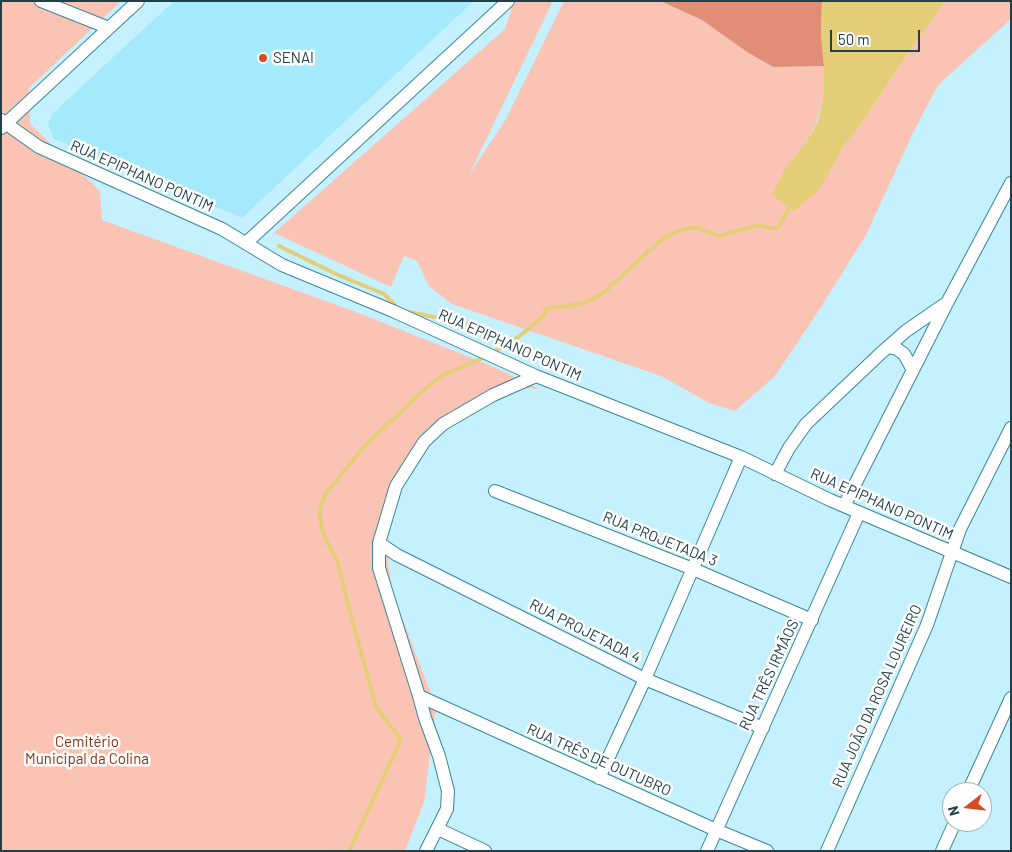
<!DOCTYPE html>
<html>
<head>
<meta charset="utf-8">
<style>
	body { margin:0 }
	#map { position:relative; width:1012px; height:852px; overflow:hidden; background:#c5f1fe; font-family:Barlow,sans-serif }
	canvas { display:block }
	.frame { position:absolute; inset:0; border:2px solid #204049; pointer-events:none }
	.north { position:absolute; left:942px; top:782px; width:50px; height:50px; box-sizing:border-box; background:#fff; border:1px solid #a6b3b6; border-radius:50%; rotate:254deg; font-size:14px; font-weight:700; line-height:20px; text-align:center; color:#204049 }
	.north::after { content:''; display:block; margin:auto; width:18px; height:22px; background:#d54c24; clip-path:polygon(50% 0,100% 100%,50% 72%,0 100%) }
	.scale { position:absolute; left:830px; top:30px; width:90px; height:22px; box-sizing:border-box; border:2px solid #204049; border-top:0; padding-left:6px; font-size:15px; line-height:18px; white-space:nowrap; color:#204049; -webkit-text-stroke:4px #fff; paint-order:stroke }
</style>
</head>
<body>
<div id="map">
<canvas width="1012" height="852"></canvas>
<div class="frame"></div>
<div class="north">N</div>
<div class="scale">50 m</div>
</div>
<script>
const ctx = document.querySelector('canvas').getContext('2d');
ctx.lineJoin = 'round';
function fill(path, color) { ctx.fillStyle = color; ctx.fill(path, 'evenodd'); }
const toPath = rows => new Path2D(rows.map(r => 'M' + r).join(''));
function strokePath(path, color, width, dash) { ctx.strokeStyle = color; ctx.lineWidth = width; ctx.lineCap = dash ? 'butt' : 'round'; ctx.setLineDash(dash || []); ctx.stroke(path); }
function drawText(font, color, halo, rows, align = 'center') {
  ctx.font = font + ' Barlow,sans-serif'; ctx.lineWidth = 5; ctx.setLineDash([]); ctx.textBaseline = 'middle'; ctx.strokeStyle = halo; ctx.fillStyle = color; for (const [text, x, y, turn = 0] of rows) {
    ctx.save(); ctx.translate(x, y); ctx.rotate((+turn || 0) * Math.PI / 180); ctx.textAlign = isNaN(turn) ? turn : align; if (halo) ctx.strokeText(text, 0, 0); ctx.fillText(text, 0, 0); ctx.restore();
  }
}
fill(toPath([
	[174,1,474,1,242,218,54,139,48,125,52,114]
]), '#a5e9fc');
fill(toPath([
	[1,1,121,1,29,88,30,124,100,191,102,220,356,312,487,364,540,389,499,386,457,414,406,463,385,542,393,594,436,707,424,802,405,851,1,851],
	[514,1,553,1,469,175,506,119,564,1,659,1,702,20,747,52,772,67,824,66,824,93,817,122,803,147,830,171,844,145,861,125,906,56,945,1,1011,1,1011,19,938,85,913,133,866,235,821,307,775,376,735,411,709,403,661,376,452,304,429,286,417,261,404,256,391,287,274,233,505,29]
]), '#fbc3b3');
fill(toPath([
	[660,1,822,1,821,34,824,66,773,67,747,52,702,20]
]), '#e28d75');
fill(toPath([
	[822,1,945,1,906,56,861,125,844,145,830,171,816,193,794,211,772,195,785,169,803,147,818,122,824,93,824,66,821,34]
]), '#e3ce77');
strokePath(toPath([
	[279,246,336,274,384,294,396,306],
	[409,312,483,327,492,332,507,345],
	[494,352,513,341,531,327,545,314,545,309,548,308,568,306,586,302,603,293,663,238,677,231,690,228,696,227,719,236,758,225,774,229,778,227,791,205],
	[349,851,400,742,399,737,376,707,349,608,338,563,323,533,320,517,320,508,325,495,363,448,417,396,441,376,485,357]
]), '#e3ce77', 4);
const minor = toPath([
	[41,1,109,28],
	[1,120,39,147,222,229,282,265,393,311,536,376,741,457,830,500,1011,577],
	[1,128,138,1],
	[246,243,508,1],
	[888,347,897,349,904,354,913,370],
	[775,474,789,448,806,424,881,353,906,331,945,304],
	[495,491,693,569,812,620],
	[844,506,947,303,1011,183],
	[379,543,396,486,424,442,443,424,493,395,536,376],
	[419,696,716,830,767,851],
	[599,778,645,679,741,457],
	[968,792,1011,698],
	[438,829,485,851],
	[426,851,447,809,448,791,439,756,425,718,419,696,379,568,379,543,397,555,645,679,763,728],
	[707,851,859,513],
	[827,851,927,625,960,529,1011,428],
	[942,851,955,822]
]);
strokePath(minor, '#378699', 14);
strokePath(minor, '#fff', 12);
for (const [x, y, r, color] of [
	[263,58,5,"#d54c24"]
]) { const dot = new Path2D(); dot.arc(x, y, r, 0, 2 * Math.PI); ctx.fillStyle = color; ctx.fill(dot); strokePath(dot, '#fff', 2); }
drawText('15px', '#204049', '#fff', [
	["SENAI",273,58]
], 'left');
drawText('15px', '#204049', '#fff', [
	["RUA EPIPHANO PONTIM",142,176,24],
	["RUA EPIPHANO PONTIM",510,345,24],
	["RUA EPIPHANO PONTIM",882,504,24],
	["RUA PROJETADA 3",660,539,22],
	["RUA PROJETADA 4",585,631,27],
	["RUA TRÊS IRMÃOS",769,675,-65],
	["RUA JOÃO DA ROSA LOUREIRO",877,696,-66],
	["RUA TRÊS DE OUTUBRO",599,760,24]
]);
drawText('15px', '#922e0f', '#fff', [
	["Cemitério",87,742],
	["Municipal da Colina",87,759]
]);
</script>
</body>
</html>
